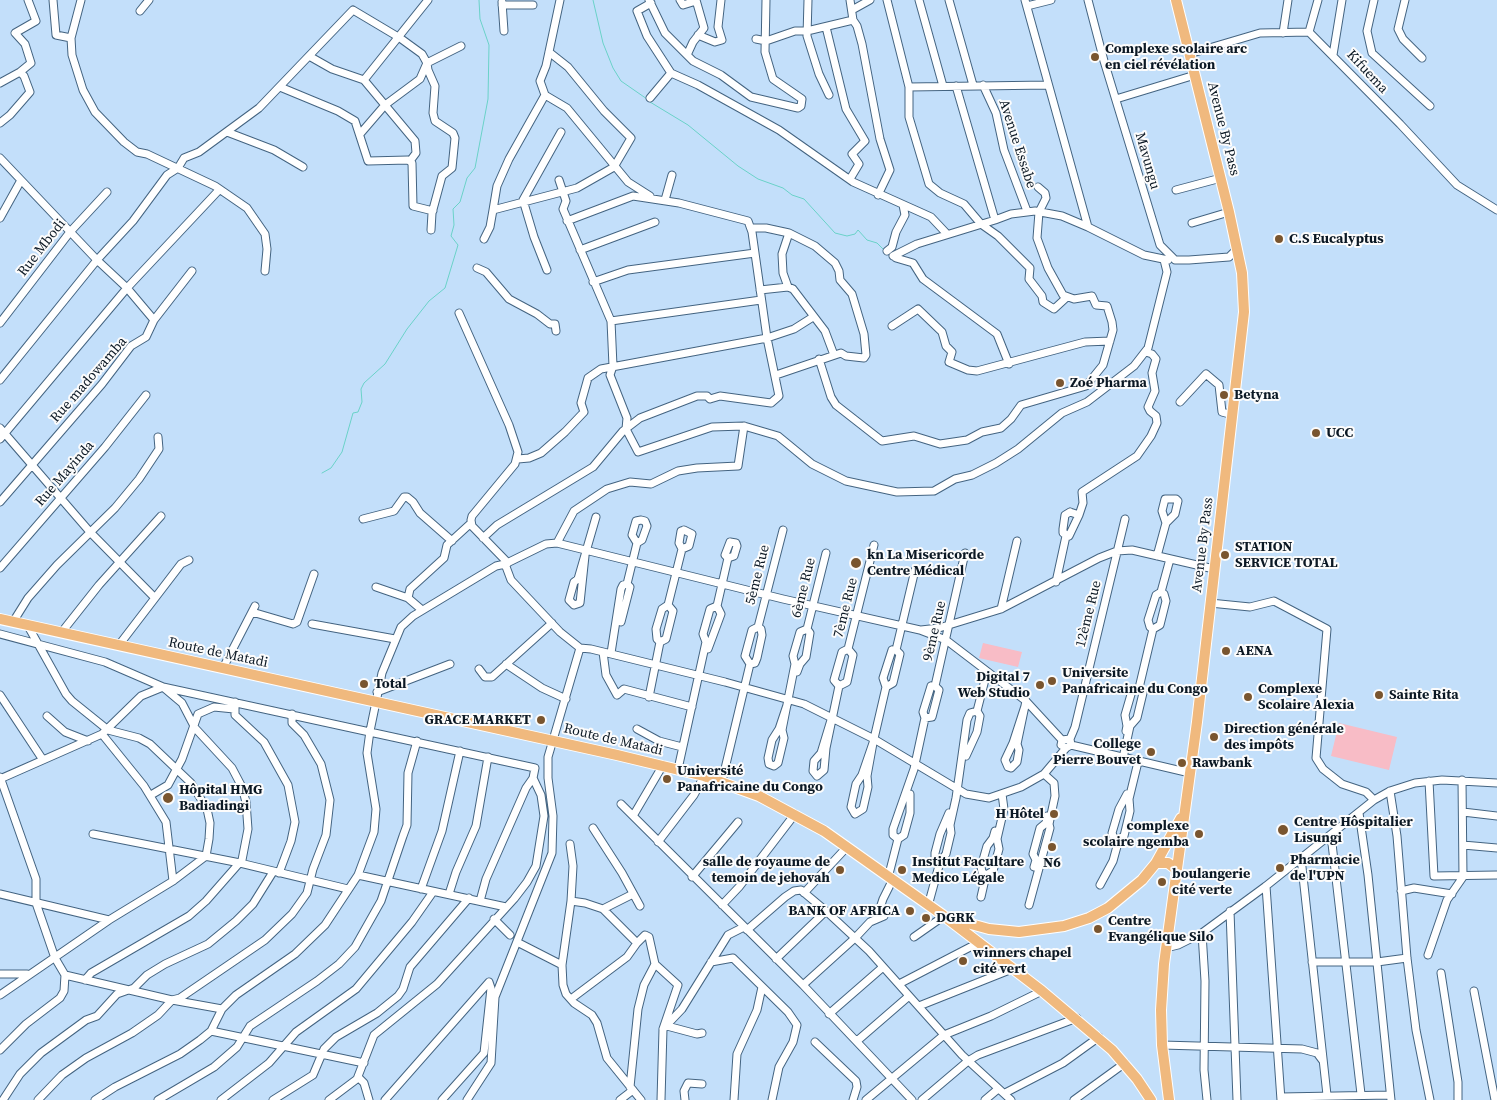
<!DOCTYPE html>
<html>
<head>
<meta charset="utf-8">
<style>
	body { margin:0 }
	canvas { display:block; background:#c3dffa }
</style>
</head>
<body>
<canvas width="1497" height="1100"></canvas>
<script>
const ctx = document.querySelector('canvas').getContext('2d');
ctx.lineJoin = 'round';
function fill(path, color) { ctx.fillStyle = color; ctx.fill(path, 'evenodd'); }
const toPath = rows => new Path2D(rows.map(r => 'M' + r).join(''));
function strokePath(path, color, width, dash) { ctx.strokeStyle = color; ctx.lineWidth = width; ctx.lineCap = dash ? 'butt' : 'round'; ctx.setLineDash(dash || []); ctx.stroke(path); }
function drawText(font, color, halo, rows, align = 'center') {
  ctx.font = font + ' "Source Serif 4",serif'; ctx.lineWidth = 4; ctx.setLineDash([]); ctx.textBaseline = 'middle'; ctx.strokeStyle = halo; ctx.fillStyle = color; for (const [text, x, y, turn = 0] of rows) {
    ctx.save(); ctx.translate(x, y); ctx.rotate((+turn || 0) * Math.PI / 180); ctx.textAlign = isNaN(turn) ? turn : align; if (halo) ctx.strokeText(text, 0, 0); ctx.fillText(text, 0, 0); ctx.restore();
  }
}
fill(toPath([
	[983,643,1022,652,1018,667,979,658],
	[1339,723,1397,737,1389,770,1331,756]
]), '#f8bcc6');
strokePath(toPath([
	[593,0,603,43,613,68,621,81,647,99],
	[650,102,688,125,738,166,758,179,783,188,792,195,804,199,835,233,847,236,855,234,858,230,867,240,877,243,884,250],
	[322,473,331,468,342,452,353,413,358,412,362,402,361,389,364,383,385,364,407,329,429,301,445,288,458,245,451,236,454,225,453,209,460,202,467,178,475,168,488,99,489,45,480,19,479,0]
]), '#6ad2c8', 1);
const minor = toPath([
	[53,0,56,35,71,38],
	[81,0,71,38,72,55,83,90,95,112,124,142,137,152,147,154,215,186,247,208,265,234,267,249,265,271],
	[649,0,665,33,693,61,721,75,751,97,798,108,801,106,802,99,773,79,765,52,766,0],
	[680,0,683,5,696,1],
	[808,0,807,36,819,74,829,95],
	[850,0,853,20,857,26,862,44,880,139,890,170,878,195],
	[887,0,909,87,909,117,929,184,940,193,964,204,981,224,998,236,1030,268,1029,279,1042,296,1043,302,1054,309,1067,297],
	[919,0,943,86],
	[949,0,973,85],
	[1025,0,1088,227,1144,255,1168,260],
	[1088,0,1104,61,1160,245,1175,260,1189,260,1229,257,1237,249],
	[1374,0,1367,31,1372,53,1430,106],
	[1405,0,1398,29,1403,39,1422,58],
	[502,2,504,31],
	[651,3,637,11,647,36,671,73,698,85,779,130,853,182,931,217,947,234],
	[502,5,533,5],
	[1027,6,1051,0],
	[852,10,870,0],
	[140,11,149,0],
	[826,27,846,109,865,141,852,154,859,164,850,179],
	[1309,32,1318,0],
	[1283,33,1288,0],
	[698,35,715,42,722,40,718,27,721,0],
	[756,39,766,41,795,31,807,31,853,20],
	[1189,54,1260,33,1309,32,1400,124,1457,185,1497,210],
	[687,55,693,42,704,28,696,0],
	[1333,55,1342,0],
	[309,56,332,69,364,80,415,141,416,153,410,161],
	[364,80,428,0],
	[0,83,20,72,31,63,25,44,15,33,36,21,28,0],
	[983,85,996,113,1004,150,1027,211],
	[956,86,995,220,1011,214,1035,211,1062,216,1088,227],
	[280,87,338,111,355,121,368,161,408,160,412,163,413,206,433,211],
	[909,87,1048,85],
	[545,95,567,108,628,182,650,196],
	[650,98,671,73],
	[1116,99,1195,75],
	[0,123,10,115,30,92,24,76,20,72],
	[227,132,274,150,303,167],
	[360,134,385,105,420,79,427,63,461,46],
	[0,158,97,260,127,288,154,320],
	[559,180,566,201,563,209,611,321,613,366,610,375,627,418,626,429,638,452,712,427,744,426,778,436,812,464,846,481,897,492,934,491,955,479,972,475,996,463,1018,449,1062,413,1087,402,1134,366,1148,348,1167,272,1164,260],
	[1176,190,1221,178],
	[665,200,672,175],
	[493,210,497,186,509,159,545,95,540,81,546,66,560,0],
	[0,218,20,182],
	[1192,223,1229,212],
	[751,228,766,228,789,233,815,246,835,263,839,271,840,280,852,294,864,334,866,355,864,358,846,356,841,353,776,375],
	[484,239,490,227,493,210,577,188,614,167,631,138,604,111,568,67,549,52],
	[580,250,655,222],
	[887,251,892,247,896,232,905,215,903,205],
	[893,256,917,244,995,220],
	[896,258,913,263,923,279,997,334,1009,364],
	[477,268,486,272,509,299,537,314,550,324,555,324,556,331],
	[547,270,534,237,523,200,561,132],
	[593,282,628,270,755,253],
	[788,287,783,273,782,254,789,233],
	[760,290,788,287,793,289,825,331,834,355],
	[459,313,509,425,518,452,515,464,472,516,471,520,472,526,508,563],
	[611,321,761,300],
	[0,323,70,232,107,192],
	[892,326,918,309,942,332,946,346,952,352,949,362,968,370,977,371,1085,342,1110,341],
	[819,359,831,397,836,405,882,441,914,436,940,444,967,440,982,432,1001,428,1011,419,1021,405,1086,386,1103,365,1113,330,1112,322,1107,306,1096,305,1092,296,1074,299,1063,295,1048,268,1037,238,1039,212,1046,198,1045,193,1038,187],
	[0,380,97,260,133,221,167,175,178,168,184,158,199,152,259,108,353,10,400,38,422,54,427,63,428,70,435,86,433,113,435,121,453,133,455,138,452,168,442,176,432,213,431,230],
	[1180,402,1206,374,1219,385,1222,412,1233,415],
	[0,428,90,532,155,598,119,645],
	[0,439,127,288,219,190],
	[518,459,529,458,541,453,565,432,584,412,581,403,588,378,601,369,767,338,794,329,813,317],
	[0,502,102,384,131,346,146,337,154,320,192,271],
	[1070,512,1079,515,1069,536,1063,533,1063,529,1065,515,1070,512],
	[1079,515,1083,503,1082,492,1137,456,1151,436,1157,423,1156,416,1150,411,1148,407,1155,391,1152,373,1156,359,1152,354,1146,352],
	[363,519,394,511,404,497,407,497,413,502,420,513,452,541],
	[641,520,645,521,647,526,642,540,637,543,632,535,636,521,641,520],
	[684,530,692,534,689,546,682,549,679,543,681,531,684,530],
	[483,538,497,525,593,467,623,431,640,418,697,396,707,396,710,399,720,396,771,403,779,396,767,338,752,232,748,221,679,203,633,196,567,221],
	[730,542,736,543,737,546,734,556,728,558,725,555,730,542],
	[557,543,574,511,607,489,630,482,651,484,678,471,697,468,738,466,744,426],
	[585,556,580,603,574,605,569,600,574,582,578,579,596,517],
	[1157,556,1166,523,1175,514,1178,501,1176,499,1165,499,1162,511,1166,523],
	[505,564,511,580,560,632,580,648,591,649,725,682,804,704,874,739,966,794,989,798,1021,787,1044,774,1066,748],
	[0,568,105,447,146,395],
	[1056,582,1066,536],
	[627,584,637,543],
	[376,587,408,598,422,610],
	[1161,592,1164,594,1166,601,1160,625,1153,629,1150,627,1148,620,1156,595,1161,592,1170,559],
	[155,598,181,564,189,560],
	[408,598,410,589,444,558,447,545,471,523],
	[1210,603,1250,607,1274,601,1327,629,1316,758,1323,769,1342,784,1366,792,1374,800],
	[668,605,673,611,666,639,660,642,657,639,656,629,662,609,668,605],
	[668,605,682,549],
	[717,606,728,558],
	[1001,609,1017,541],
	[252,612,293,624,297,622,314,574],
	[13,622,28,598,57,565,115,508,139,479,159,449,158,437],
	[621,622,630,587,627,584],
	[312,624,395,639],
	[758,627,783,530],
	[758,627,761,629,762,635,757,658,755,663,750,664,745,656,752,630,758,627],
	[807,629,826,553],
	[921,630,939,628,1001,609,1099,558,1117,551,1132,550,1214,569],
	[61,633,99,585,161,516],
	[0,634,105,662,163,687,182,703,195,728,232,768,242,787,246,802,248,829,242,860,206,901,189,916,91,973,85,980],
	[708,649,721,614,717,606],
	[848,649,874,545],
	[848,649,853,655,847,682,839,686,834,680,842,652,848,649],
	[892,650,896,650,900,654,893,683,886,687,883,678,892,650],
	[896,650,915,570],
	[603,652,606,675,617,695,624,689,692,707],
	[611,653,621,589,623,585,627,584],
	[506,664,542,688,566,699],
	[223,668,255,606],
	[479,669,485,677,492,677,552,623],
	[797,672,800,664,806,657,810,633,807,629],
	[931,686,935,686,939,690,932,717,925,718,923,712,931,686],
	[935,686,965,553],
	[377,692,450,664],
	[0,695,43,760],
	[649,697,660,642],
	[235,702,235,715,264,742,288,785,295,822,291,841,279,873],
	[788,702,779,729,772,740,768,758,769,764,774,766,778,763,784,738,782,730,795,664,793,656,800,632,807,629],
	[1025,706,1013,743,1005,760,1008,767,1011,768,1017,762,1019,750,1017,744,1026,701],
	[977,711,987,672],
	[47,716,65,732,88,741],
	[831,720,821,753,814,761,813,771,817,776,824,770,826,748,839,686],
	[637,729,659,741,682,747],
	[1126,731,1127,726,1125,715,1132,691,1139,688],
	[102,734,144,786,166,822,173,881],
	[1070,739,1075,727,1125,519],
	[873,743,867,776,868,787,863,809,855,814,851,807,856,784,862,775,873,743,886,687],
	[1071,745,1070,739,1062,740,1061,745,1066,748,1071,745,1190,773],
	[966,756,977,732,980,716,977,711],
	[1123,758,1130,726,1137,718,1143,693,1139,688,1153,629],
	[678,769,706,642,703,634,710,609,717,606],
	[0,777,36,879,36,903,55,958,65,975,172,1000,222,1009],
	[0,779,102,734,141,696,163,687,535,768,533,778,541,795,544,816,536,866,527,882,514,899,437,984,374,1035,357,1079,329,1100],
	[722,781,750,664],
	[1429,781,1434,876,1497,875],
	[1390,791,1397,836,1407,958,1416,1030,1430,1100],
	[151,795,168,785,182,759,198,714,214,707,234,709],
	[621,804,803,985,912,1100],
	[1463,812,1497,816],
	[1359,813,1368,875,1391,1100],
	[633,816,663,765],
	[593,828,622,873,640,906],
	[93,834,240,863,348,889],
	[1331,835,1361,1094],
	[898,839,893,835,893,829,914,769,925,718],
	[898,839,904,835,910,813,910,794],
	[1119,839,1114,838,1112,833,1119,809,1127,794],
	[658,842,694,795,704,776],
	[570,844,573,866,571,901,562,965,563,985,566,994,574,1003,592,1015,597,1023,607,1058,641,1100],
	[1463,845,1497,848],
	[1301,858,1327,1095],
	[940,862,935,859,935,853,940,834,949,813],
	[1034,867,1036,860,1033,854,1040,828,1046,823,1047,816],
	[358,875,506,907],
	[986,875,993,871,999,849,997,839,1004,809,1002,794],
	[986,875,982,872,981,867,987,846,993,838,995,831],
	[692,877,738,822],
	[888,878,898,839],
	[1100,885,1113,861,1119,839,1124,836,1130,811,1129,799,1138,762],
	[1266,886,1281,1100],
	[421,889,442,831,460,751],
	[1401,891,1414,888,1452,894],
	[804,893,847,847],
	[0,894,109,920],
	[449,894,456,872,476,826,488,757],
	[981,897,986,875],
	[480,901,486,879,526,788,533,778],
	[571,901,585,903,603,909,637,943,645,935,649,937,655,964,678,985,663,1029,661,1100],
	[722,905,739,887,795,814],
	[1029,905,1050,828,1049,824,1055,796,1054,783,1044,774],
	[928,906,940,862,946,854,951,833,950,825,956,798,967,720,970,713,977,711],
	[603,909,633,894],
	[1230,911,1237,1100],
	[877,917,883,899,892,881],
	[494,919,510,935],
	[747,930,785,897,794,891,801,890,826,911,869,951,962,1055,1011,1100],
	[1202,933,1205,981,1204,1070,1207,1100],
	[914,937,944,916],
	[517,942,562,965],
	[1166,948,1178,945,1202,933,1266,886,1374,800,1390,791,1415,783,1442,780,1497,783],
	[1428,955,1447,900,1463,877,1462,780],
	[776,959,826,911],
	[711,962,733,958,788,1012,797,1025,793,1042,779,1067,772,1100],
	[1312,962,1377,962,1407,958],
	[1441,973,1458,1082,1458,1100],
	[0,974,27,974],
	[899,984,978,943],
	[803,985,855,938,870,922,884,916],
	[1474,991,1495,1100],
	[0,995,109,920,173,881,206,856,209,839,210,823,207,809,191,783,150,744,139,738,108,730,72,701,66,694,28,626],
	[571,999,627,957,637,943],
	[919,1006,1012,969],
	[829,1014,883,967],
	[667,1026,697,1034,702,1033],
	[663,1029,682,1009,728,935,744,927],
	[211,1031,364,1063],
	[857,1041,909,996],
	[815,1042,856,1081,857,1087,853,1100],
	[1162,1045,1302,1049,1317,1053,1323,1061],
	[0,1050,26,1024,60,998,64,991,65,975],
	[358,1077,364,1083,369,1100],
	[630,1087,638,1009,644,985,655,964],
	[1005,1093,1063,1063,1099,1037],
	[1281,1097,1390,1095],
	[3,1100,20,1074,41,1053,86,1020,97,1016,117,994,134,988,147,975,165,964,208,944,236,921,253,904,273,872],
	[38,1100,62,1075,86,1058,132,1033,158,1015,172,1000,180,998,265,940,292,914,307,893,313,869,326,835,330,800,321,764,304,735,292,723,292,714],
	[95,1100,115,1087,180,1054,200,1040,211,1031,222,1009,236,995,295,954,325,925,358,875,374,832,376,809,367,753,370,731,382,673,401,627,413,616,496,566,505,564,546,544,557,543,783,599,920,630,946,640,1026,701,1062,740],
	[158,1100,214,1067,237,1047,250,1026,317,981,339,964,355,947,381,901,403,836,407,825,408,773,417,741],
	[221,1100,269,1063,296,1032,356,989,412,922,433,892],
	[273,1100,313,1075,324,1049,336,1037,377,1013,398,996,403,989,410,967,469,898],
	[385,1100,489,982,491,988,484,1053,442,1100],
	[467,1100,491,1063,495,997,552,853,553,816,548,778,548,757,580,648],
	[620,1100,633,1090],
	[685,1100,684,1091,688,1083,702,1084],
	[734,1100,737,1054,757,1010,762,987],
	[866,1100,944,1035,991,1016,1042,991],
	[922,1100,968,1061,978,1055,1077,1018],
	[985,1100,998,1089],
	[1074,1100,1125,1063]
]);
const highway = toPath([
	[0,619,617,755,704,776,759,796,824,831,944,916,1042,991,1112,1050,1137,1079,1151,1100],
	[1156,863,1168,863,1177,870],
	[949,918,989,929,1019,932,1064,926,1089,918,1108,908,1142,880,1156,863,1181,818],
	[1169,1100,1162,1045,1161,1010,1164,964,1197,722,1244,312,1242,273,1229,212,1176,0]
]);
strokePath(minor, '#446481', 9);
strokePath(highway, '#fff', 12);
strokePath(minor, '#fff', 7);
strokePath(highway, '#f0b97e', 10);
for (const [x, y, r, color] of [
	[1095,57,5,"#79552f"],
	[1279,239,5,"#79552f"],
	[1060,383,5,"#79552f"],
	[1224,395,5,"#79552f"],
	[1316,433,5,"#79552f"],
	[1225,555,5,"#79552f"],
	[856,563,6,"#79552f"],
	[1226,651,5,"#79552f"],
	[1052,681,5,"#79552f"],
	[364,684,5,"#79552f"],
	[1040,685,5,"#79552f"],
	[1379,695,5,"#79552f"],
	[1248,697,5,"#79552f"],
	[541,720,5,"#79552f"],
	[1214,737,5,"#79552f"],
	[1151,752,5,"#79552f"],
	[1182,763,5,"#79552f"],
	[667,779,5,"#79552f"],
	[168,798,6,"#79552f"],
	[1054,814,5,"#79552f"],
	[1283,830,6,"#79552f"],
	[1199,834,5,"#79552f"],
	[1052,847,5,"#79552f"],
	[1280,868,5,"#79552f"],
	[840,870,5,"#79552f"],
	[902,870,5,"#79552f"],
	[1162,882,5,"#79552f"],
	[910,911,5,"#79552f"],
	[926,918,5,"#79552f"],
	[1098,929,5,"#79552f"],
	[963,961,5,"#79552f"]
]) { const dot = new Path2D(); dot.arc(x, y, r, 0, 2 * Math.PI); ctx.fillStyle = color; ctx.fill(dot); strokePath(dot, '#fcfcfc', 2); }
drawText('bold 14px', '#0b1824', '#fcfcfc', [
	["Complexe scolaire arc",1105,49],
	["en ciel révélation",1105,65],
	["C.S Eucalyptus",1289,239],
	["Zoé Pharma",1070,383],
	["Betyna",1234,395],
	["UCC",1326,433],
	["STATION",1235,547],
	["SERVICE TOTAL",1235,563],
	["kn La Misericorde",867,555],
	["Centre Médical",867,571],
	["AENA",1236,651],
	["Universite",1062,673],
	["Panafricaine du Congo",1062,689],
	["Digital 7",1030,677,"right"],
	["Web Studio",1030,693,"right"],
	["Total",374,684],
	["Complexe",1258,689],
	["Scolaire Alexia",1258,705],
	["Sainte Rita",1389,695],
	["GRACE MARKET",531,720,"right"],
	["Direction générale",1224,729],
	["des impôts",1224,745],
	["College",1141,744,"right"],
	["Pierre Bouvet",1141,760,"right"],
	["Rawbank",1192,763],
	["Université",677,771],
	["Panafricaine du Congo",677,787],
	["Hôpital HMG",179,790],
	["Badiadingi",179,806],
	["H Hôtel",1044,814,"right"],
	["Centre Hôspitalier",1294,822],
	["Lisungi",1294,838],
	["complexe",1189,826,"right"],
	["scolaire ngemba",1189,842,"right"],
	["Pharmacie",1290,860],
	["de l'UPN",1290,876],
	["salle de royaume de",830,862,"right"],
	["temoin de jehovah",830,878,"right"],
	["Institut Facultare",912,862],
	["Medico Légale",912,878],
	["N6",1052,863,"center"],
	["boulangerie",1172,874],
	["cité verte",1172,890],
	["BANK OF AFRICA",900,911,"right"],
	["DGRK",936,918],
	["Centre",1108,921],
	["Evangélique Silo",1108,937],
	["winners chapel",973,953],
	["cité vert",973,969]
], 'left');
drawText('14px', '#0b1824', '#fcfcfc', [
	["Kifuema",1367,72,47],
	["Avenue By Pass",1223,129,76],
	["Avenue Essabe",1017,144,72],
	["Mavungu",1147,161,74],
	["Rue Mbodi",42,248,-52],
	["Rue madowamba",89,380,-49],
	["Rue Mayinda",65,474,-49],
	["Avenue By Pass",1203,545,-83],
	["5ème Rue",758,575,-76],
	["6ème Rue",804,588,-76],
	["7ème Rue",846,608,-76],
	["12ème Rue",1089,614,-76],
	["9ème Rue",935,631,-77],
	["Route de Matadi",218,653,12],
	["Route de Matadi",613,740,13]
]);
</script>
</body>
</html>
